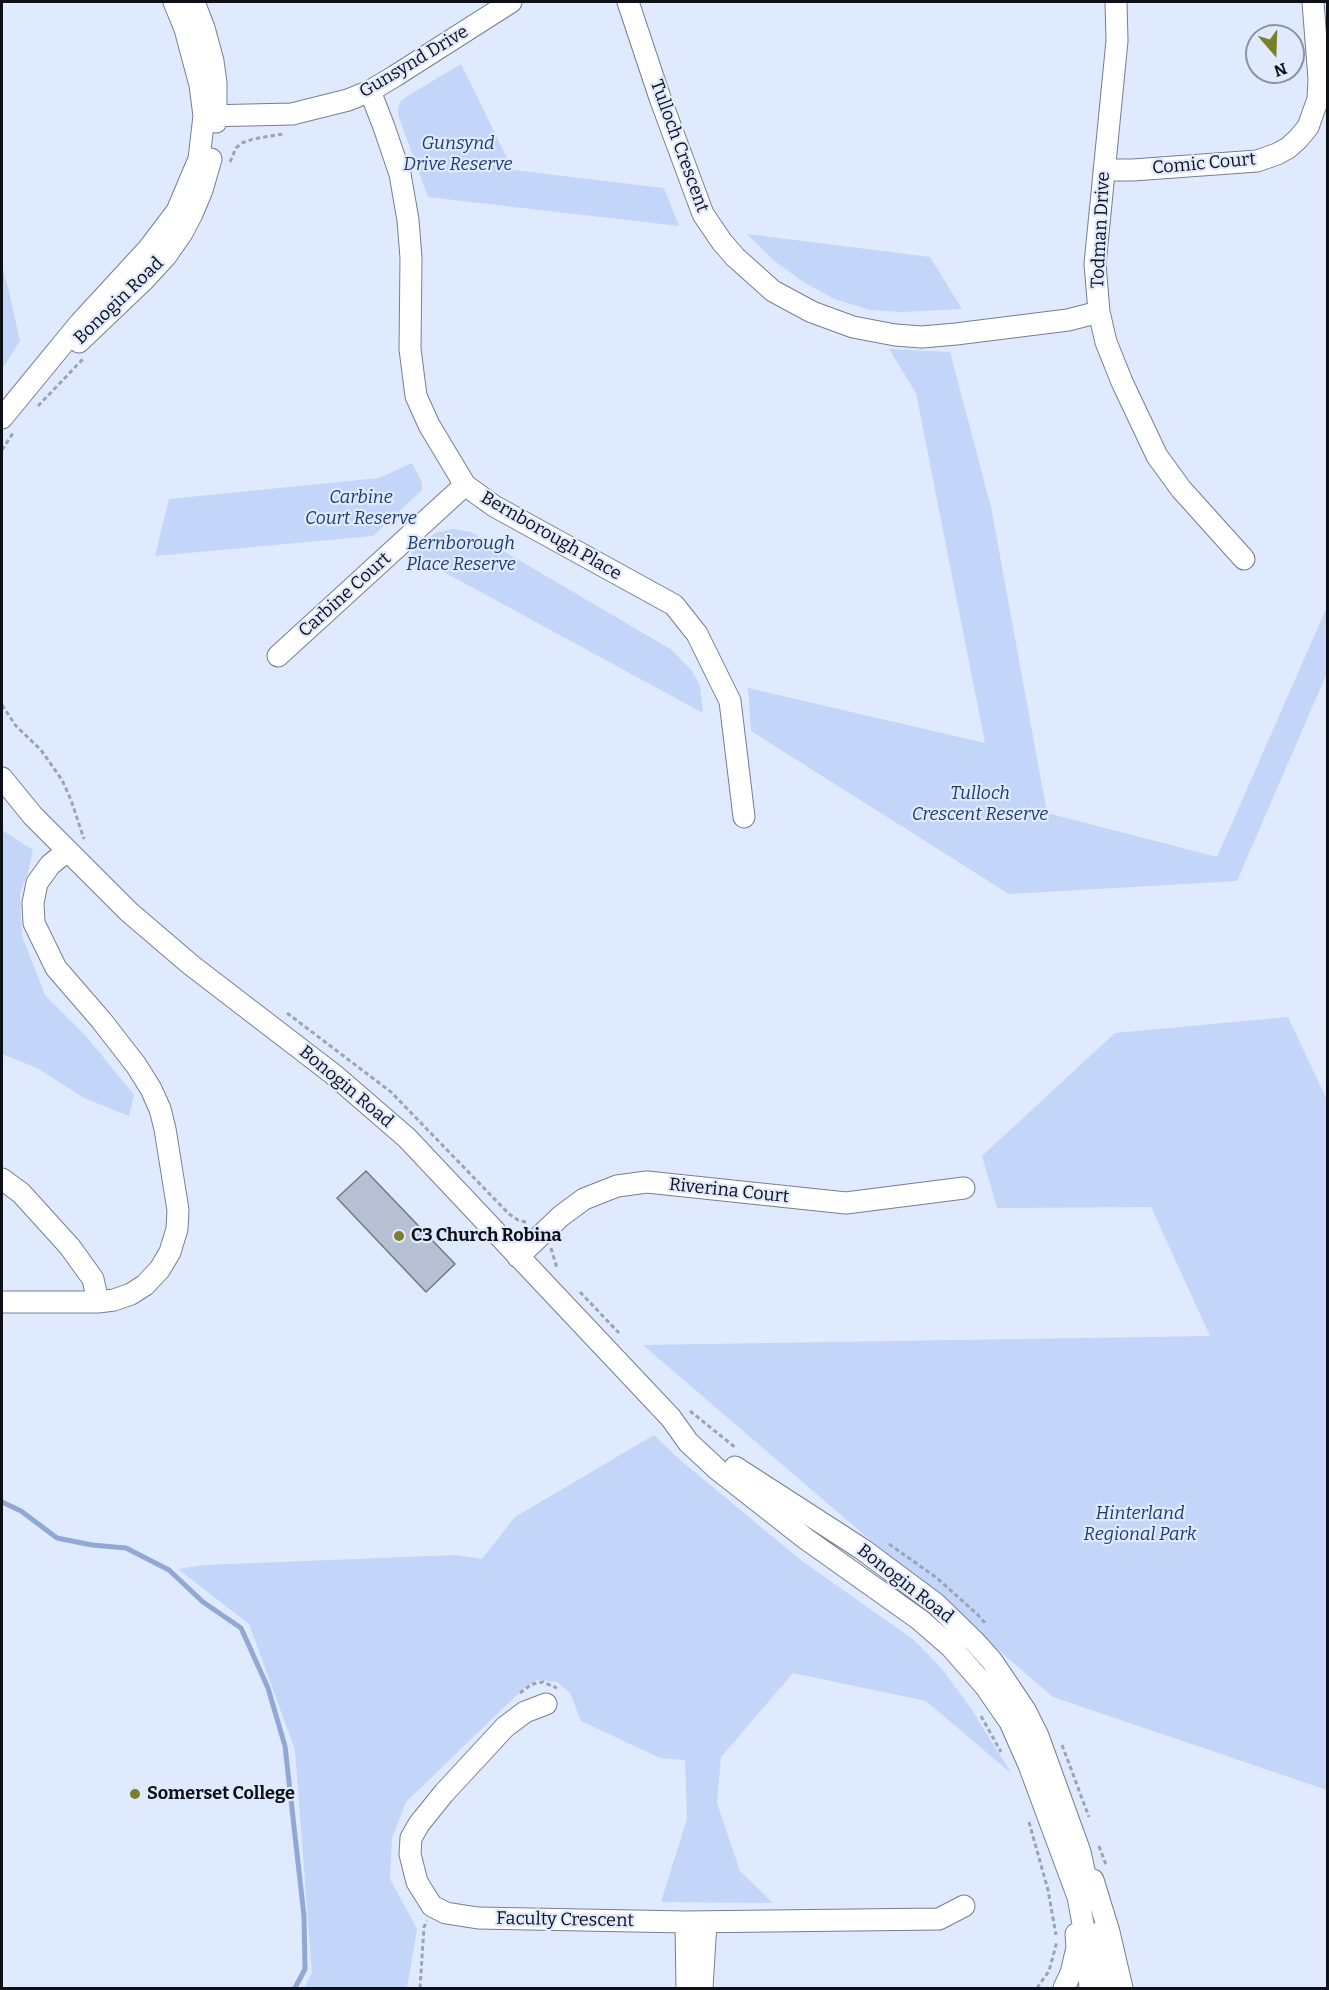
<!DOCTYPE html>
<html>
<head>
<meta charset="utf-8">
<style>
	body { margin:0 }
	#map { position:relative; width:1329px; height:1990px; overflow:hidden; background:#e0eafe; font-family:Bitter,serif }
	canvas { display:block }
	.frame { position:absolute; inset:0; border:3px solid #0d1016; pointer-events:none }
	.north { position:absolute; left:1245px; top:24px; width:60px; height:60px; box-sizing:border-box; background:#e0eafe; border:2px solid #8c93a1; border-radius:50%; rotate:161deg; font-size:16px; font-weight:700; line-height:24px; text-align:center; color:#0d1016 }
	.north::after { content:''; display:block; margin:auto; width:21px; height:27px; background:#797f2a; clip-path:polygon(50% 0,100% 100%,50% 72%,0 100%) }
</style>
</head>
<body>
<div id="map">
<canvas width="1329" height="1990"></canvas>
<div class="frame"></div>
<div class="north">N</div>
</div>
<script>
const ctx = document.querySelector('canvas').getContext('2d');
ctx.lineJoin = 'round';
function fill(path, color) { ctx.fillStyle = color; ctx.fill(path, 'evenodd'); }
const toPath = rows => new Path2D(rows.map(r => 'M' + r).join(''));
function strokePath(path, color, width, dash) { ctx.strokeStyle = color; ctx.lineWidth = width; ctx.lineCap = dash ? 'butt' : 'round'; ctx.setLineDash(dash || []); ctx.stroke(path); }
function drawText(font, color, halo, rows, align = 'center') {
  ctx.font = font + ' Bitter,serif'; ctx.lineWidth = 4.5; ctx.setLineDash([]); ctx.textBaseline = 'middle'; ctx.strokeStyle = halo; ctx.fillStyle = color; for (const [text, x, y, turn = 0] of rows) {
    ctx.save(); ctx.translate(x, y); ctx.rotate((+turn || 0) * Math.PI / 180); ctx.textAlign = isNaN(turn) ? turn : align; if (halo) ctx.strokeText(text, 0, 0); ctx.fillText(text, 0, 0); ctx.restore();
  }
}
fill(toPath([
	[461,64,513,170,664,188,679,226,428,197,398,115,398,108,400,102,406,97],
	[747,234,930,257,962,309,902,312,870,310,834,299,802,281,773,260],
	[2,268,9,291,20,341,2,369],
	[889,349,950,352,991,507,1047,813,1217,857,1327,607,1327,673,1237,881,1009,894,751,731,748,688,985,743,916,393],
	[412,463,422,483,422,490,373,536,155,556,169,499,379,478],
	[453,529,471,532,672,650,692,671,700,686,703,713,411,554,435,533],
	[2,830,33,850,28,873,20,893,22,936,45,995,86,1036,134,1095,129,1116,84,1098,37,1068,2,1054],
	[1288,1017,1327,1100,1327,1790,1053,1697,643,1345,1210,1336,1151,1207,997,1208,982,1156,1115,1033],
	[654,1435,680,1460,802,1561,914,1640,942,1669,970,1707,1012,1774,926,1701,793,1673,721,1757,717,1803,740,1871,773,1903,661,1902,687,1819,685,1760,660,1758,581,1721,570,1693,557,1682,537,1680,524,1688,406,1802,392,1838,390,1879,417,1929,407,1988,304,1988,312,1973,295,1750,249,1624,178,1569,205,1565,456,1555,482,1559,515,1517]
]), '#c3d5f8');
strokePath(toPath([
	[2,1502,21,1511,57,1538,92,1545,126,1548,169,1570,203,1602,241,1628,268,1688,285,1746,304,1916,305,1969,295,1988]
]), '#92a8d4', 5);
const building = toPath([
	[366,1171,455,1264,426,1292,337,1198,366,1171]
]);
fill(building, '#b6c0d2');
strokePath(building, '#6f788a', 1.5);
const minor = toPath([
	[194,2,204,28,213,61,216,83,216,122],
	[628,2,660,98,703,214,722,242,735,257,773,291,812,312,853,327,895,335,922,337,956,334,1068,320,1099,312],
	[1116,2,1117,41,1095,264,1099,312,1106,342,1122,382,1157,456,1181,489,1244,559],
	[370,91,384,127,400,174,408,220,411,258,410,349,416,396,429,425,465,485,494,506,674,605,697,634,730,701,744,817],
	[205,116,292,114,348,100,370,91,395,76,511,2],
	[1104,170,1133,170,1257,161,1277,154,1288,148,1298,139,1308,127,1318,99,1319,79,1313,2],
	[79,342,144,280,166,256,182,233,192,214,202,190,211,159],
	[2,418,80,323,149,248,177,211,199,159,204,116,200,85,185,29,174,2],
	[278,656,465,485],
	[2,778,33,816,129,912,191,965,333,1074,407,1138,671,1418,688,1442,718,1470,806,1539,920,1620,951,1647,985,1686,1010,1722,1029,1765,1078,1897,1087,1945,1090,1988],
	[2,1179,21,1193,70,1247,93,1279,98,1302],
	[518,1257,561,1216,584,1199,617,1186,647,1182,846,1203,964,1188],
	[2,1302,98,1302,114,1300,131,1294,145,1285,160,1269,170,1252,177,1229,178,1210,165,1129,160,1109,151,1089,136,1065,101,1020,56,968,34,923,33,903,37,883,50,865,67,851],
	[735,1467,862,1549,936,1604,975,1642,992,1661,1025,1710,1038,1736,1080,1852,1090,1897],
	[546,1704,525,1712,505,1727,444,1793,419,1824,411,1838,410,1854,417,1882,432,1906,446,1913,478,1918,686,1922,939,1919,964,1906],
	[1093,1880,1109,1932,1122,1988],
	[686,1922,687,1988],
	[1098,1933,1104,1970,1105,1988],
	[702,1988,706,1922],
	[1064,1988,1071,1973,1077,1948,1076,1934]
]);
strokePath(minor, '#767f91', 23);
strokePath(toPath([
	[230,162,236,148,242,143,253,139,283,134],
	[38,406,83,359],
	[2,450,13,433],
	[2,705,16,726,41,750,62,780,71,800,84,839],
	[287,1013,391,1092,509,1214,518,1220,529,1223],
	[551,1248,557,1268],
	[580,1292,619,1333],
	[690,1411,736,1448],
	[889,1544,937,1578,977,1614,985,1623],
	[520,1693,532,1684,543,1682,557,1688],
	[981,1716,1001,1752],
	[1062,1745,1089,1817],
	[1029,1822,1048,1890,1056,1935],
	[1099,1846,1106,1865],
	[420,1988,424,1927,427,1921],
	[1037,1988,1049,1971,1057,1941]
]), '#9ca4b4', 3, [4.5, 3]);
strokePath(minor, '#fff', 21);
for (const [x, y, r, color] of [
	[399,1236,6,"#797f2a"],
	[135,1794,6,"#797f2a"]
]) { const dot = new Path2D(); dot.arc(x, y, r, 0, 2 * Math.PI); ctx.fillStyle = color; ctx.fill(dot); strokePath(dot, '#e0eafe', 2); }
drawText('18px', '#0d1016', '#e0eafe', [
	["Gunsynd Drive",414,62,-31],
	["Tulloch Crescent",679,146,70],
	["Comic Court",1204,164,-5],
	["Todman Drive",1101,230,-87],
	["Bonogin Road",119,301,-44],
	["Bernborough Place",551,536,30],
	["Carbine Court",345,595,-42],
	["Bonogin Road",346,1087,40],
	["Riverina Court",729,1191,6],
	["Bonogin Road",905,1584,38],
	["Faculty Crescent",565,1920,1]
]);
drawText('italic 18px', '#213a71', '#e0eafe', [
	["Gunsynd",458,144],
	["Drive Reserve",458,165],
	["Carbine",361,498],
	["Court Reserve",361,519],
	["Bernborough",461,544],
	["Place Reserve",461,565],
	["Tulloch",980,794],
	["Crescent Reserve",980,815],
	["Hinterland",1140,1514],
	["Regional Park",1140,1535]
]);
drawText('bold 18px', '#0d1016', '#e0eafe', [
	["C3 Church Robina",411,1236],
	["Somerset College",147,1794]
], 'left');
</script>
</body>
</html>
